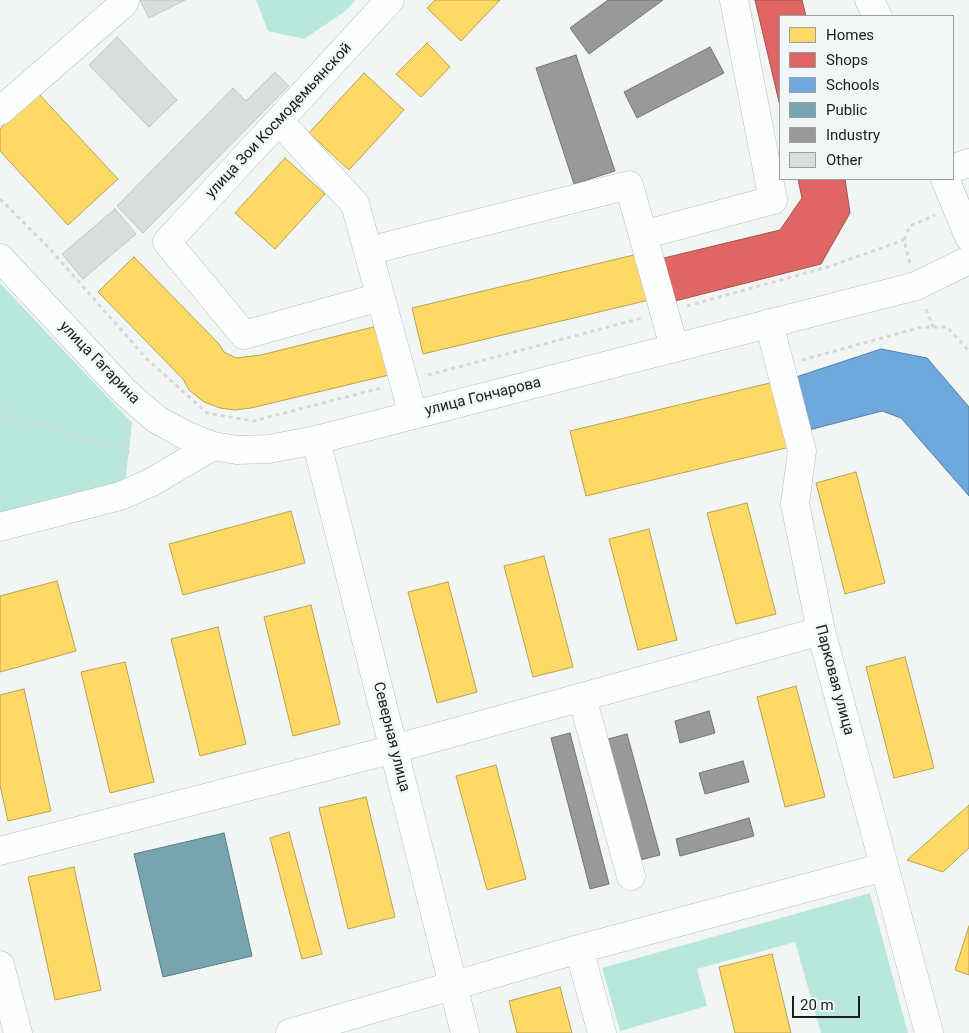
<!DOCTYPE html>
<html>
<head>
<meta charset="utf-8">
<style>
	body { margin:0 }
	#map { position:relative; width:969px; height:1033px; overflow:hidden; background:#f1f6f5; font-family:Roboto,sans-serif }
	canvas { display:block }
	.legend { position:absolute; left:779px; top:15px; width:175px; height:165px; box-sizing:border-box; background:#f0f7f6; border:1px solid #9aa09f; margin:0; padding:6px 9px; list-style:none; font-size:15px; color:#1a1d1c }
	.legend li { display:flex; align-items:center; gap:10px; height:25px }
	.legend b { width:25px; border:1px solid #9aa09f }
	.scale { position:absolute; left:792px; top:996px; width:68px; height:22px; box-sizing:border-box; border:2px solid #1a1d1c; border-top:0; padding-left:6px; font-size:15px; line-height:18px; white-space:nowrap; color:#1a1d1c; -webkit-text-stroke:4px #f0f7f6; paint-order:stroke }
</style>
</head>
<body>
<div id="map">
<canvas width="969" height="1033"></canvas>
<ul class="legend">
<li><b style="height:14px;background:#ffd966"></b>Homes</li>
<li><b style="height:14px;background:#e06666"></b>Shops</li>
<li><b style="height:14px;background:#6fa8dc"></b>Schools</li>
<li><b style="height:14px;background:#76a5af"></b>Public</li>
<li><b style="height:14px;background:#999"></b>Industry</li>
<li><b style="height:14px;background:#d9dddc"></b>Other</li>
</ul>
<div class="scale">20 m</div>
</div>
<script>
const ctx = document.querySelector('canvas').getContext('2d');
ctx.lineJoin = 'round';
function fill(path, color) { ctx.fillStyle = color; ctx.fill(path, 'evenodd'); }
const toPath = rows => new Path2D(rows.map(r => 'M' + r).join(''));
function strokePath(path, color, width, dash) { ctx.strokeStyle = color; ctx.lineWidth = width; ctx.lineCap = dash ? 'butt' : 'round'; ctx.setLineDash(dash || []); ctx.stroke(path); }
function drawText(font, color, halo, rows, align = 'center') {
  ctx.font = font + ' Roboto,sans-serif'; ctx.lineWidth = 5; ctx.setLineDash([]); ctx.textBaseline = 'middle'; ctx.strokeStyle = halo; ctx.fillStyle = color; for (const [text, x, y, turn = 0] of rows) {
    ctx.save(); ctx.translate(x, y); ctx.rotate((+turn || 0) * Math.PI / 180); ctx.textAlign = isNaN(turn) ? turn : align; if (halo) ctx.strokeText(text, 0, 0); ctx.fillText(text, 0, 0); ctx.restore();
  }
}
fill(toPath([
	[256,0,355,0,347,10,304,39,268,31],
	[0,283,132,423,125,484,0,517],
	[870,893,908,1033,821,1033,795,942,697,969,707,1006,620,1031,602,968]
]), '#b8e7de');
const homes = toPath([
	[435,0,500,0,461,41,427,8,435,0],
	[427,43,450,67,421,97,396,74,427,43],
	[364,73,404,110,349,170,309,133,364,73],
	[38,93,118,179,68,225,0,151,0,129,38,93],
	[285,158,325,194,275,249,235,213,285,158],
	[638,254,649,300,423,354,412,308,638,254],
	[134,257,219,344,224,352,236,358,261,355,381,325,393,374,251,408,235,410,220,408,204,402,189,390,183,379,98,292,134,257],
	[774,382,790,447,586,496,570,431,774,382],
	[856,472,885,583,845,594,816,483,856,472],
	[747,503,776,614,736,624,707,513,747,503],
	[291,511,305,563,183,595,169,544,291,511],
	[649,529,677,640,638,650,609,539,649,529],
	[544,556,573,667,533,677,504,566,544,556],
	[57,581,76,651,0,672,0,596,57,581],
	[448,582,477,692,437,703,408,592,448,582],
	[311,605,340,724,293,736,264,617,311,605],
	[218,627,246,744,200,756,171,639,218,627],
	[905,657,934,768,894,778,866,667,905,657],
	[125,662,154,782,110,793,81,672,125,662],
	[796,686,825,797,785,807,757,697,796,686],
	[24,689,51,811,8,821,0,785,0,695,24,689],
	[496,765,526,879,487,890,456,776,496,765],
	[366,797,395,917,348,929,319,808,366,797],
	[969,805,969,848,943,872,907,860,969,805],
	[289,832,322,954,302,959,270,838,289,832],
	[74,867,101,990,55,1000,28,877,74,867],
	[969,926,969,975,955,970,969,926],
	[772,954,791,1033,735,1033,719,967,772,954],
	[560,987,572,1033,517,1033,509,1001,560,987]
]);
fill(homes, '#ffd966');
strokePath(homes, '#baa150', 1);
const shops = toPath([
	[755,0,802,0,806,16,780,16,780,106,755,0],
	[798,179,845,179,850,213,821,264,675,301,664,258,780,230,802,198,798,179]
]);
fill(shops, '#e06666');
strokePath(shops, '#a55050', 1);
const schools = toPath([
	[881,349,927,358,969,407,969,496,901,418,882,411,805,431,790,379,881,349]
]);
fill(schools, '#6fa8dc');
strokePath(schools, '#567ea2', 1);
const public = toPath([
	[224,833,252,956,163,977,134,854,224,833]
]);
fill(public, '#76a5af');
strokePath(public, '#5a7c83', 1);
const industry = toPath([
	[608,0,663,0,589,54,570,28,608,0],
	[710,47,724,73,637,118,624,92,710,47],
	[576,55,615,171,574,184,536,68,576,55],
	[709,711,715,733,680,743,675,721,709,711],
	[570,733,609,884,590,889,551,738,570,733],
	[627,734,660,855,640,860,608,739,627,734],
	[743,761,749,782,705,794,699,773,743,761],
	[749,818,754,836,680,856,676,839,749,818]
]);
fill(industry, '#999');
strokePath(industry, '#737474', 1);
const building = toPath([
	[140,0,185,0,149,18,140,0],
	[117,37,177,100,149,127,89,65,117,37],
	[275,72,289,86,143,233,117,206,233,88,246,101,275,72],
	[115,209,136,234,83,279,62,254,115,209]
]);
fill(building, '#d9dddc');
strokePath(building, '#c1c4c4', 1);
const minor = toPath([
	[0,111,123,4,125,0],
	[279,121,355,204,413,415],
	[953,168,969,163],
	[643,235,773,200,734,0],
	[368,251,629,185,674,347],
	[380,297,244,335,167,242,390,0],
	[769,323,802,451,795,504,821,631,929,1033],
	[316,440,465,1033],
	[0,527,120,496,150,483,213,446],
	[582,697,631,876],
	[0,851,394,749,821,631],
	[579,949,602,1033],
	[290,1033,579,949,884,867]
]);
const major = toPath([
	[869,0,878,16],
	[945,179,969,237],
	[0,258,125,392,156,419,185,435,213,446,237,450,269,449,316,440,916,286,969,260],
	[0,965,18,1033]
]);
strokePath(minor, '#b7bbba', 29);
strokePath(major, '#b7bbba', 29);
strokePath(toPath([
	[0,199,48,247,147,359,207,413,253,421,381,388],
	[910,263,904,240,910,226,935,215],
	[687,306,831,266,904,240],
	[926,309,933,327],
	[802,360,922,327,947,327,969,351],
	[428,375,642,318],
	[0,415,129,450],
	[121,469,129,450,123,425]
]), '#d7d7d7', 3, [4, 4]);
strokePath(minor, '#fdfefe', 28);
strokePath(major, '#fdfefe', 28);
drawText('15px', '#1a1d1c', '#f0f7f6', [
	["улица Зои Космодемьянской",279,121,-47],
	["улица Гагарина",99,363,46],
	["улица Гончарова",483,397,-14],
	["Парковая улица",834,680,75],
	["Северная улица",391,737,76]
]);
</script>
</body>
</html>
